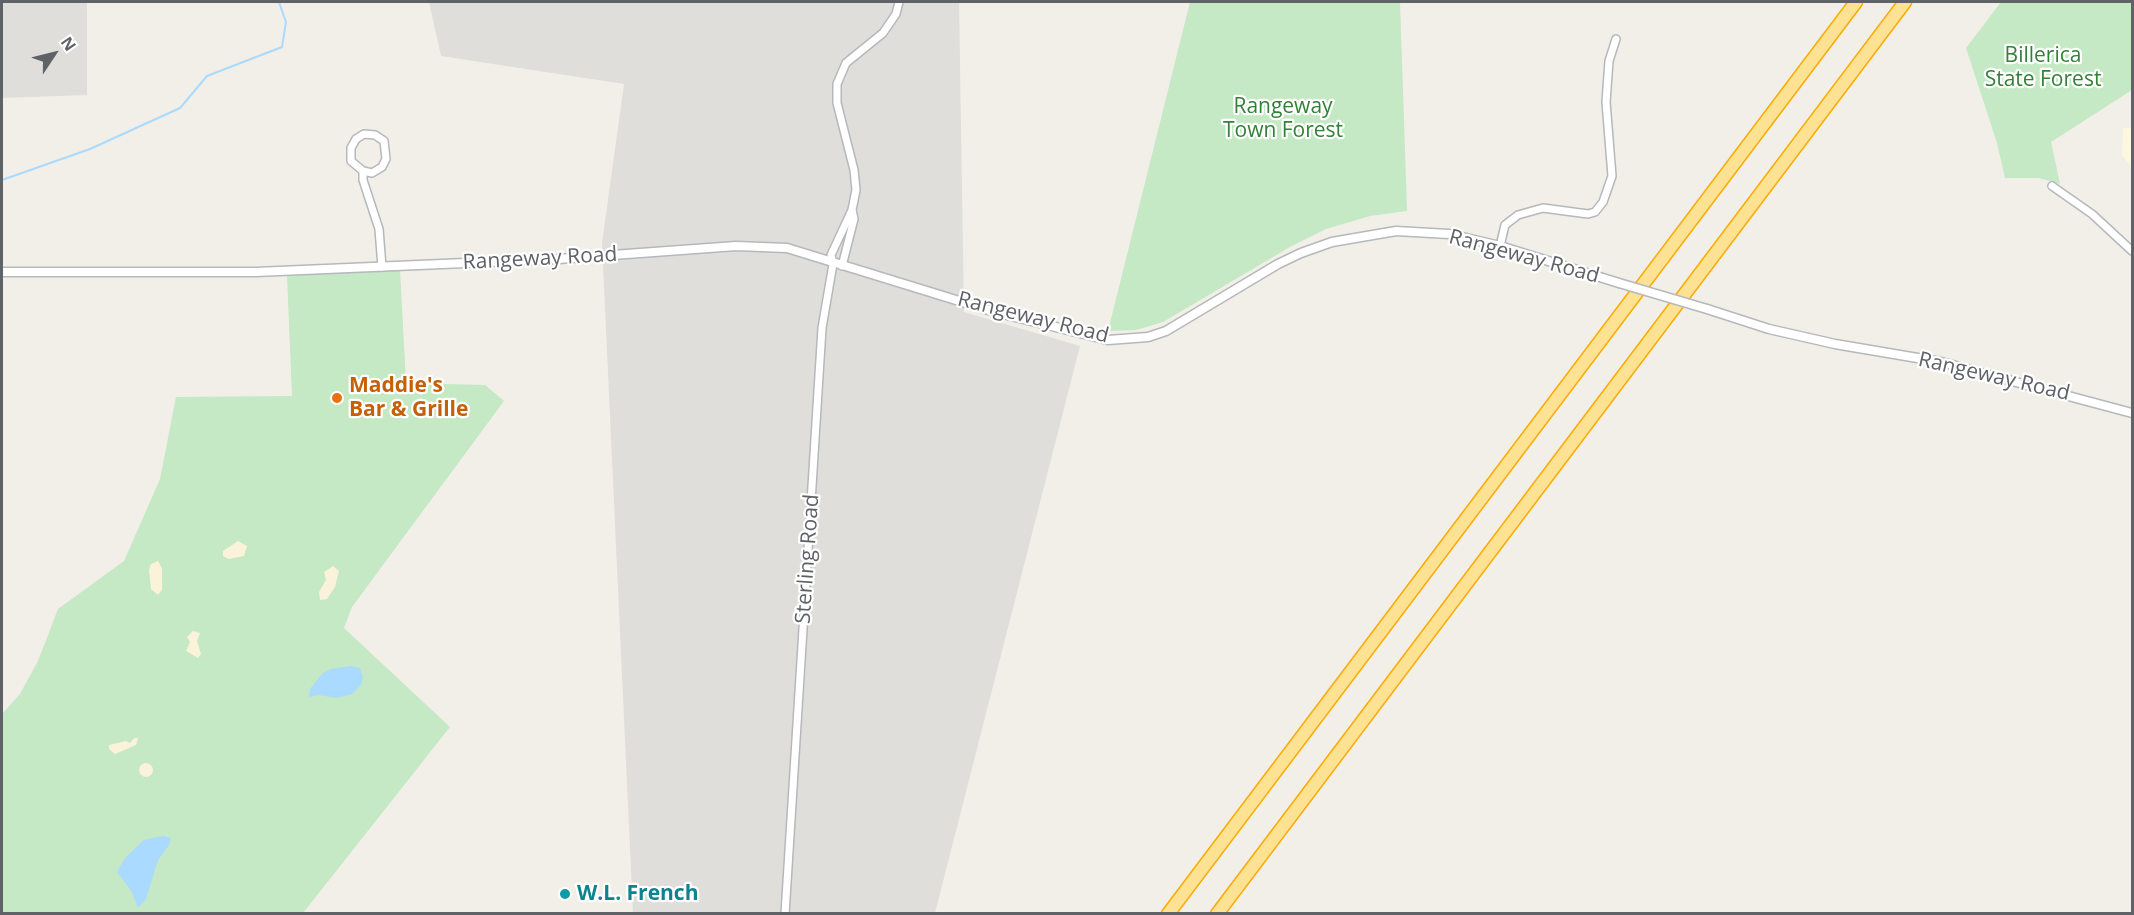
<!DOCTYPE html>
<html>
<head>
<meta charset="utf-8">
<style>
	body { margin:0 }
	#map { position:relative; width:2134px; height:915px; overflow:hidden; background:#f1efe8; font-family:"Open Sans",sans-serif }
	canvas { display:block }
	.frame { position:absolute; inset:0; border:3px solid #5f6368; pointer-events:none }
	.north { position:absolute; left:24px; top:24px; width:60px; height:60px; -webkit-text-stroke:4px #fff; paint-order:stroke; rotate:55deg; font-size:16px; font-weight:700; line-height:24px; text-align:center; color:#5f6368 }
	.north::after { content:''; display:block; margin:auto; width:21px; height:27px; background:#5f6368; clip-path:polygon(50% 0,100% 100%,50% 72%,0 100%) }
</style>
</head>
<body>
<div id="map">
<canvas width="2134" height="915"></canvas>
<div class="frame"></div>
<div class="north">N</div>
</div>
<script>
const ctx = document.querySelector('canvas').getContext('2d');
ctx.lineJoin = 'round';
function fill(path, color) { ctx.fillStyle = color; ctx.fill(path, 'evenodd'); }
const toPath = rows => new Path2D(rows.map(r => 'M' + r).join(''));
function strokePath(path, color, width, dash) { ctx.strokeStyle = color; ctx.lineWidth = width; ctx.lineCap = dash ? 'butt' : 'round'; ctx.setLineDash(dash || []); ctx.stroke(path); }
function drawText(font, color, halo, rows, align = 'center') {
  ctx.font = font + ' "Open Sans",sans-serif'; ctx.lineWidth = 4.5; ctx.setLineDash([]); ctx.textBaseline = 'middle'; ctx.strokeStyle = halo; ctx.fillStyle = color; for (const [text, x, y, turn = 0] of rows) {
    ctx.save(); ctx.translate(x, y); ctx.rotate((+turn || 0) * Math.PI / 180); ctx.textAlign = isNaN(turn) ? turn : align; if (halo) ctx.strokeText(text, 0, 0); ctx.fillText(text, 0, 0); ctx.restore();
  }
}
fill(toPath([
	[2123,128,2132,128,2132,168,2122,155]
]), '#fef7e0');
fill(toPath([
	[2,2,87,2,87,95,2,98],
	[429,2,959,2,964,312,1080,346,935,913,633,913,602,243,624,84,441,56]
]), '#e0deda');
fill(toPath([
	[1190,2,1400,2,1407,211,1370,216,1326,229,1290,247,1163,322,1136,330,1108,331],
	[2001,2,2132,2,2132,90,2051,142,2060,184,2039,178,2005,178,1997,143,1966,48],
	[400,269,406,383,485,385,504,401,352,607,344,628,450,727,303,913,2,913,2,714,20,694,38,661,58,609,124,561,160,479,176,397,292,396,287,276]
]), '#c5e8c5');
fill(toPath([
	[238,541,247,546,244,556,229,559,223,556,223,551],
	[158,561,162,568,162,590,158,595,151,589,149,570,151,564],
	[333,566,339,571,335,587,327,599,320,600,319,592,326,580,324,572],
	[193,631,200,633,197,641,201,654,198,658,186,651,190,642,187,637],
	[134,738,138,738,136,745,115,754,109,749,109,745,126,741,130,743],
	'139 770a7 7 0 1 1 14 0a7 7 0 1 1-14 0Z'
]), '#fbf3d9');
fill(toPath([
	[351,666,360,668,363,677,361,685,352,694,336,698,319,695,309,697,310,689,323,673,331,669],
	[163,836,171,838,169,845,158,860,146,899,138,908,132,892,117,872,119,868,125,858,144,840]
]), '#aadaff');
strokePath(toPath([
	[2,180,90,149,180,108,207,76,282,47,286,22,279,2]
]), '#aadaff', 2);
const minor = toPath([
	[363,171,351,161,351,148,356,139,364,134,375,135,384,141,386,159,382,167,372,173,363,171,363,180,379,229,382,267],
	[2052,186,2092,214,2132,251],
	[1500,246,1505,225,1518,215,1543,208,1588,214,1595,212,1603,202,1612,176,1606,102,1609,61,1616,39],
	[842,266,854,219,852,210],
	[785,914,822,328,833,264,831,255,852,210,856,190,854,170,837,103,837,84,846,63,883,33,896,14,899,2]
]);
const tertiary = toPath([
	[2,272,256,272,558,259,736,246,787,248,995,312,1108,340,1148,337,1166,331,1278,264,1301,253,1332,242,1396,231,1449,234,1500,246,1619,283],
	[1707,309,1769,329,1835,344,1941,362,2132,413]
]);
const motorway = toPath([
	[1168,914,1856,2],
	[1217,914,1905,2]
]);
strokePath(minor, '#b5b8bc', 10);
strokePath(tertiary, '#b5b8bc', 11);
strokePath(motorway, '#f9ab00', 15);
strokePath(minor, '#fff', 7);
strokePath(tertiary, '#fff', 8);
strokePath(motorway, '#fde293', 12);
const tertiaryBridge = toPath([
	[1619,283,1707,309]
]);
strokePath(tertiaryBridge, '#b5b8bc', 11, []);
strokePath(tertiaryBridge, '#fff', 8);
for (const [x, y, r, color] of [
	[337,398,6,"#e8710a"],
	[565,894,6,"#0f9aa8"]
]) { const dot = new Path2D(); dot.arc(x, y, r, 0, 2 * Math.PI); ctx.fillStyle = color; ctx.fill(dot); strokePath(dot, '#fff', 2); }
drawText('21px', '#348238', '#fff', [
	["Billerica",2043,56],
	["State Forest",2043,80],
	["Rangeway",1283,107],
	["Town Forest",1283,131]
]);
drawText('21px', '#5f6368', '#fff', [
	["Rangeway Road",1524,257,15],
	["Rangeway Road",540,259,-3],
	["Rangeway Road",1033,318,14],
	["Rangeway Road",1994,377,13],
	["Sterling Road",808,559,-86]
]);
drawText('bold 21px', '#c56008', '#fff', [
	["Maddie's",349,386],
	["Bar & Grille",349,410]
], 'left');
drawText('bold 21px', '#0d838f', '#fff', [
	["W.L. French",577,894]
], 'left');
</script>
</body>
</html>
